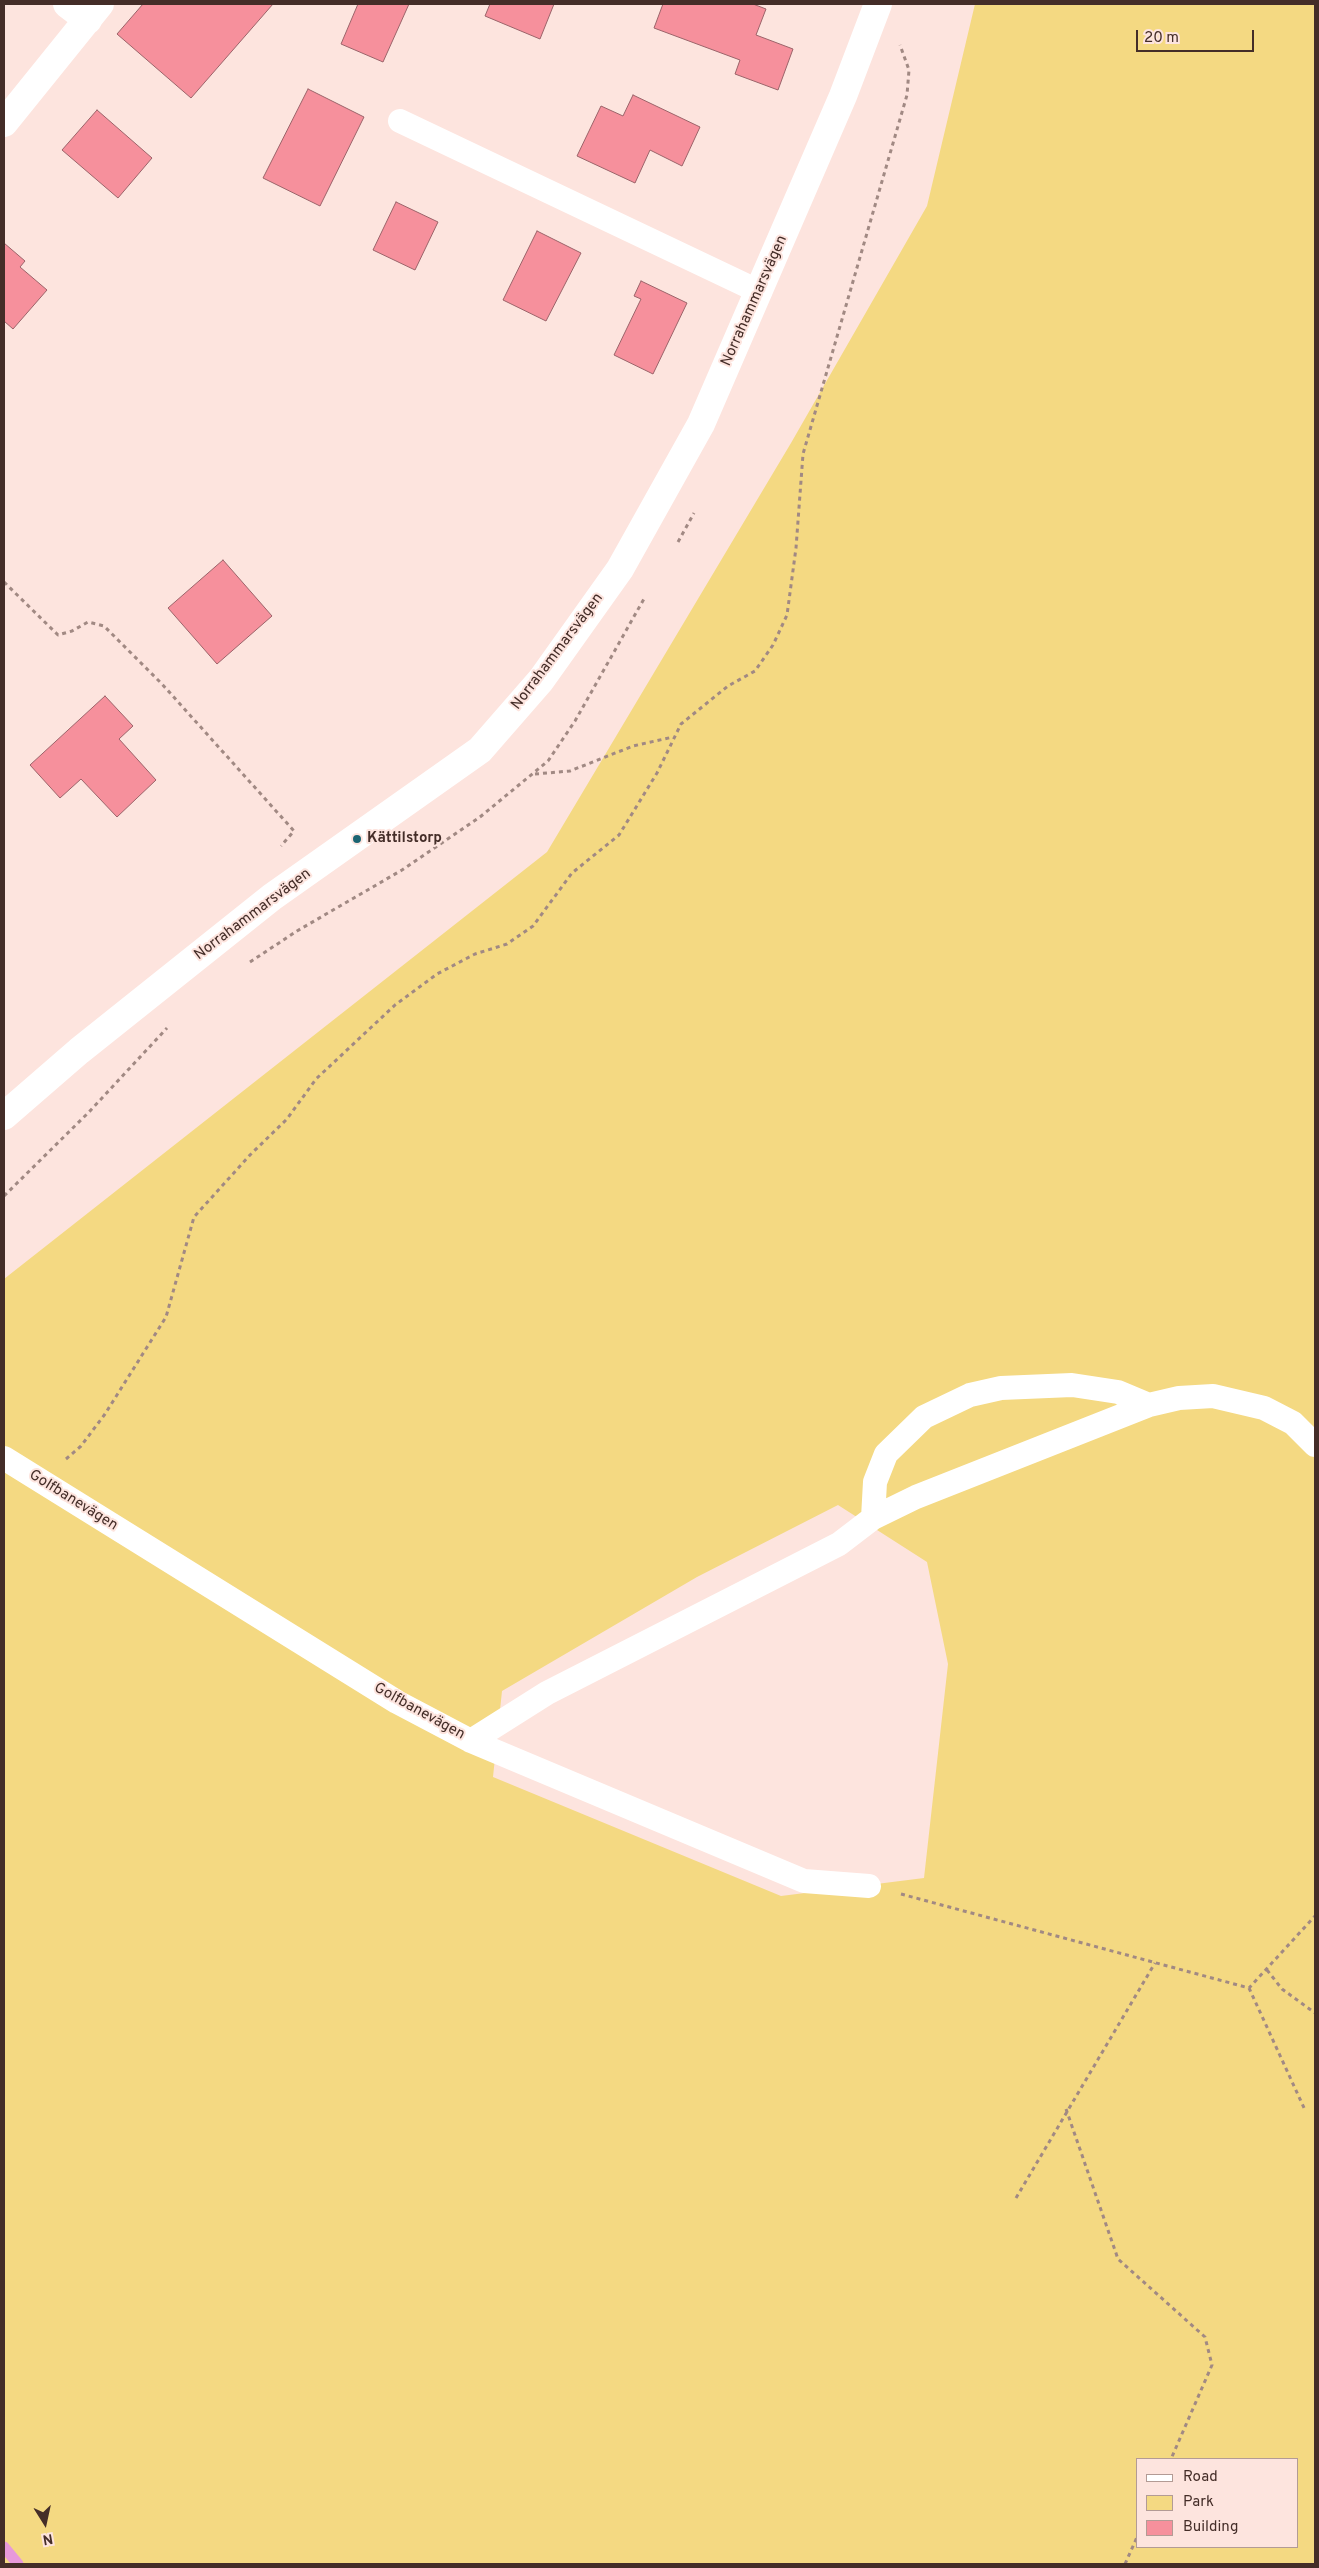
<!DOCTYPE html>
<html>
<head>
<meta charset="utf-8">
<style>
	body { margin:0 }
	#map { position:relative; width:1319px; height:2568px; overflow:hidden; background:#fde4de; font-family:Overpass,sans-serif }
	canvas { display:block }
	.frame { position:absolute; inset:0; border:5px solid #442d28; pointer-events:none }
	.legend { position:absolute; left:1136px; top:2458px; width:162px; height:90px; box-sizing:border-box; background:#fde4de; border:1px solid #b39b95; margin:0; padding:6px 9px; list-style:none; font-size:15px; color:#442d28 }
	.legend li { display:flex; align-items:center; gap:10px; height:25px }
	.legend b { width:25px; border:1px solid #b39b95 }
	.north { position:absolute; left:20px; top:2498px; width:50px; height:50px; -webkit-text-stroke:4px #fde4de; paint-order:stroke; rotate:170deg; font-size:14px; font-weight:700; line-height:20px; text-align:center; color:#442d28 }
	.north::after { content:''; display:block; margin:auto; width:18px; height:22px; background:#442d28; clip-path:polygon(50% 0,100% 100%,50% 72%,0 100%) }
	.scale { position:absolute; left:1136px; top:30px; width:118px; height:22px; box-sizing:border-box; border:2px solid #442d28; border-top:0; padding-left:6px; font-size:15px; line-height:18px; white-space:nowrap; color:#442d28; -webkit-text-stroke:4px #fde4de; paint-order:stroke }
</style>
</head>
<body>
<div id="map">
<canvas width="1319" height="2568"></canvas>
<div class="frame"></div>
<ul class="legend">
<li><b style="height:6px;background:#fff"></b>Road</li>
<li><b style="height:14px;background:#f4d982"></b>Park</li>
<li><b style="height:14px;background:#f6909c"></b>Building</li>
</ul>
<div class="north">N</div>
<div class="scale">20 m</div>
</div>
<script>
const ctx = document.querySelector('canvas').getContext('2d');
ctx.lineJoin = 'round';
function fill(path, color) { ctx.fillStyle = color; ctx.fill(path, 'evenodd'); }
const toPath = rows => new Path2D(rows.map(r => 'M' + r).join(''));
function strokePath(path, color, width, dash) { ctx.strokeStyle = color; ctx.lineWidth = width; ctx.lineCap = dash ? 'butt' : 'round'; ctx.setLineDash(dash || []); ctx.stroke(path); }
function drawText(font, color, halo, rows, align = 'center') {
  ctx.font = font + ' Overpass,sans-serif'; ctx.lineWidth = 4; ctx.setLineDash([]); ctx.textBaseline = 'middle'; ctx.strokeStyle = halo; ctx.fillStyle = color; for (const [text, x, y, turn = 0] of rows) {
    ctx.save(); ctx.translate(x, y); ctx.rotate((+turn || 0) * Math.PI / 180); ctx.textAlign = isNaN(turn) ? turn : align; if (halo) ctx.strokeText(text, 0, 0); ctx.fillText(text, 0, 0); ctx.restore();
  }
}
fill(toPath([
	[975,4,1315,4,1315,2564,4,2564,4,1279,547,852,791,443,927,206],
	[838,1505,927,1562,948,1664,924,1878,781,1896,493,1777,502,1691,697,1577],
	[1138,2459,1298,2459,1298,2547,1138,2547]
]), '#f4d982');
strokePath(toPath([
	[4,2547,18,2564]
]), '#e799da', 11);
const building = toPath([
	[143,4,273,4,191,98,117,34,143,4],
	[358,4,409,4,383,62,341,44,358,4],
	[490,4,554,4,540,39,485,16,490,4],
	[663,4,753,4,766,9,756,35,793,49,778,90,735,74,740,60,654,28,663,4],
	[308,89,364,117,320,206,263,178,308,89],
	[633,95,700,127,682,166,650,150,635,183,577,156,601,106,623,116,633,95],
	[97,110,152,158,118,198,62,150,97,110],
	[396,202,438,222,415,270,373,250,396,202],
	[537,231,581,253,546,321,503,300,537,231],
	[4,243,25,261,20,267,47,290,13,329,4,321,4,243],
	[641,281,687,303,653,374,614,355,641,299,634,296,641,281],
	[223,560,272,616,217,664,168,608,223,560],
	[105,696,133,726,119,739,156,780,117,817,81,779,60,798,30,765,105,696]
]);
fill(building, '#f6909c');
strokePath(building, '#9b6369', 1);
strokePath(toPath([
	[678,542,694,513],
	[4,582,58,635,72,631,88,622,104,626,162,684,294,831,281,846],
	[535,774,570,771,633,746,673,737],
	[250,962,297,931,402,870,480,817,548,761,575,721,645,597],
	[4,1196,89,1112,167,1028],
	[66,1459,81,1446,105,1414,166,1317,194,1217,250,1155,287,1119,316,1079,395,1005,437,974,475,954,507,944,533,926,572,873,619,835,657,773,681,724,728,686,755,671,773,645,787,615,796,548,803,454,907,95,909,70,900,45],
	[901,1894,1249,1988,1315,1916],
	[1267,1970,1282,1989,1315,2013],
	[1249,1988,1305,2110],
	[1066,2109,1118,2259,1205,2337,1212,2365,1171,2459],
	[1016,2198,1155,1963],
	[1125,2564,1138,2535]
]), '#a18983', 3, [4, 4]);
strokePath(toPath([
	[400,121,760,292],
	[4,1458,397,1702,471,1741,804,1881,869,1886],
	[873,1518,875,1482,886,1454,924,1417,970,1395,1001,1388,1072,1385,1118,1392,1149,1405],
	[471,1741,547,1693,839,1544,873,1518,916,1497,1149,1405,1179,1398,1213,1396,1264,1408,1293,1423,1315,1445]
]), '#fff', 24);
strokePath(toPath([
	[67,4,88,20],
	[4,123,100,4]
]), '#fff', 28);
strokePath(toPath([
	[4,1116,79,1051,272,897,480,750,541,680,620,569,701,424,843,96,878,4]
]), '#fff', 28);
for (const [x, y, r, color] of [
	[357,839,5,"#1b6472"]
]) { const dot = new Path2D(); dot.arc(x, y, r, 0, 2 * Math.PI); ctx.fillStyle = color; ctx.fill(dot); strokePath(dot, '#fde4de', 2); }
drawText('15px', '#442d28', '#fde4de', [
	["Norrahammarsvägen",755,301,-66],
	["Norrahammarsvägen",558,652,-53],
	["Norrahammarsvägen",253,915,-37],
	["Golfbanevägen",73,1501,32],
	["Golfbanevägen",419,1712,29]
]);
drawText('bold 15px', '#442d28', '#fde4de', [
	["Kättilstorp",367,839]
], 'left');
</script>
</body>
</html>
